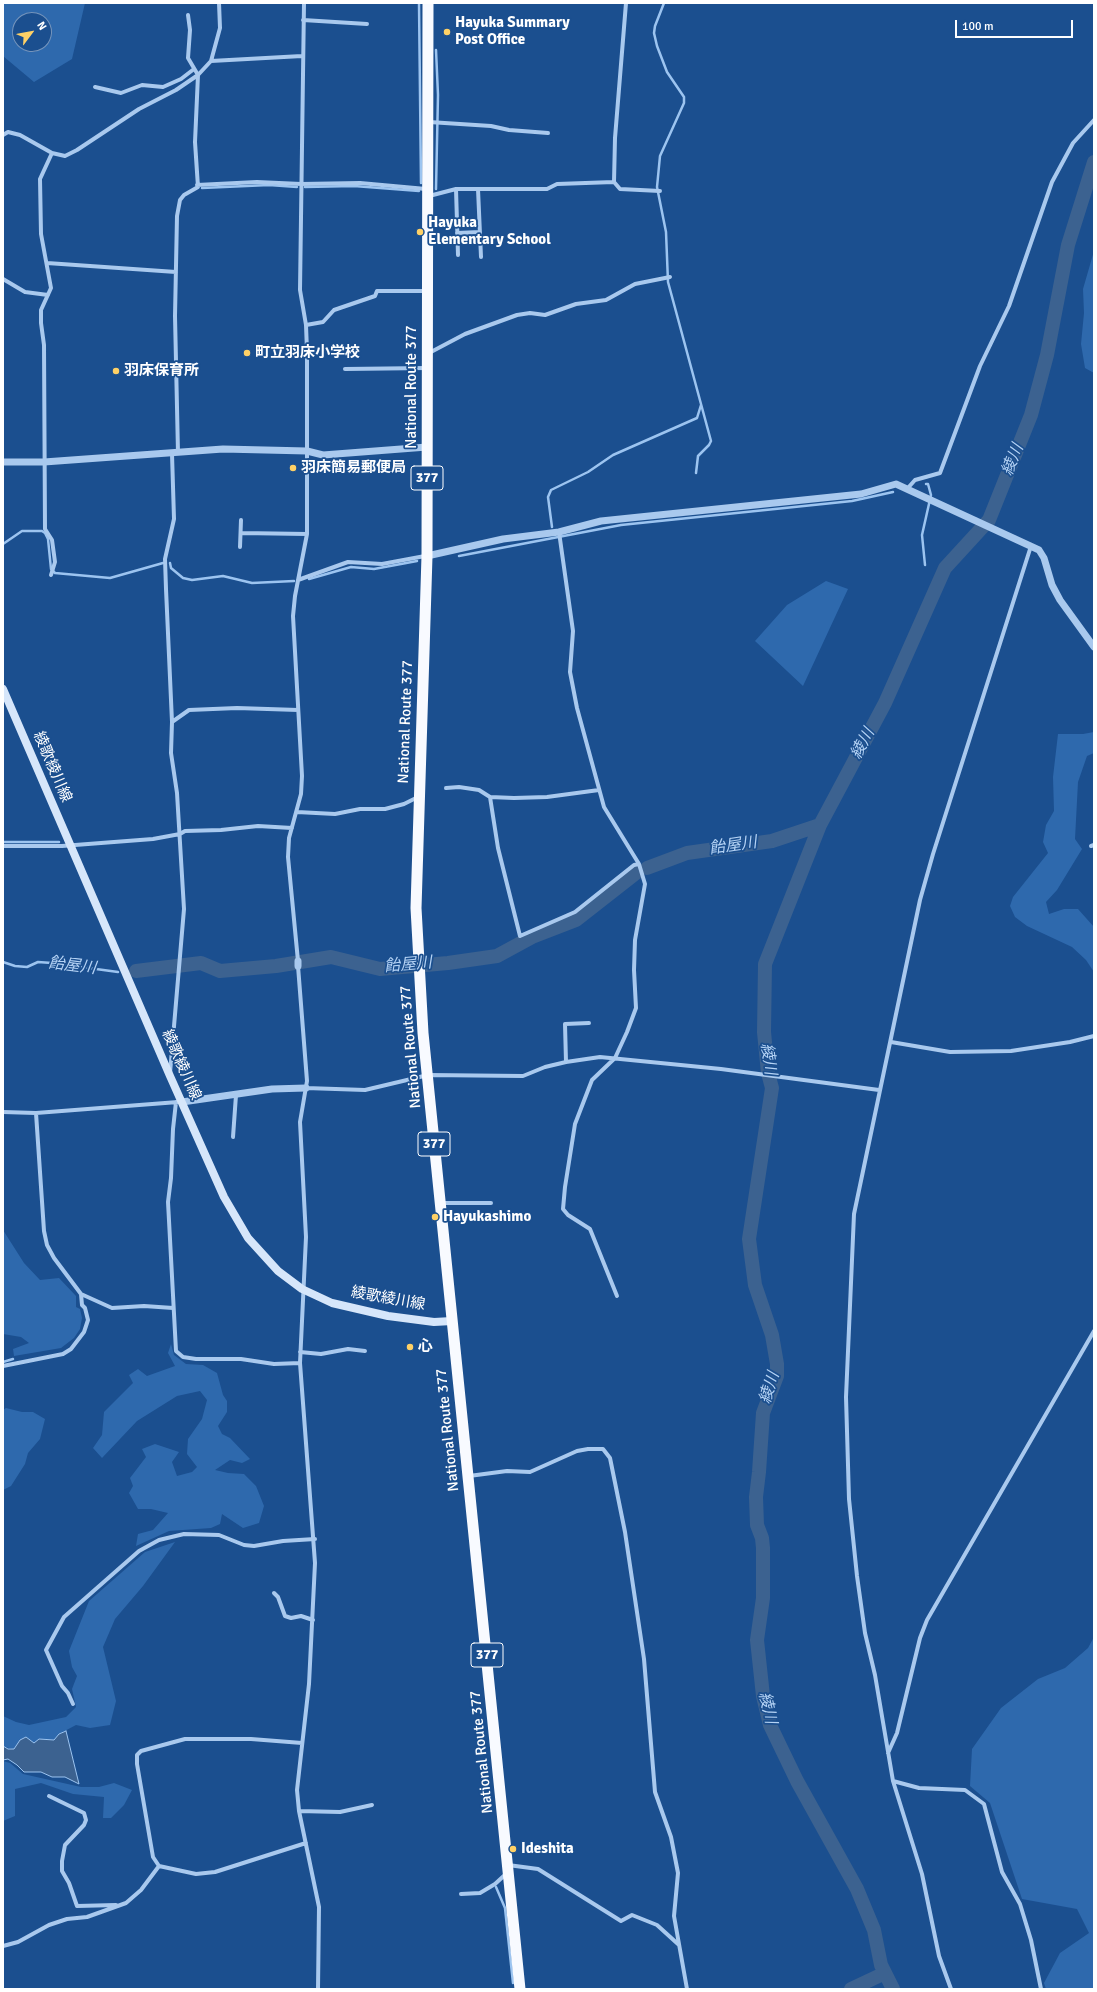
<!DOCTYPE html>
<html>
<head>
<meta charset="utf-8">
<style>
	body { margin:0 }
	#map { position:relative; width:1097px; height:1992px; overflow:hidden; background:#1b4f8f; font-family:Signika,sans-serif }
	canvas { display:block }
	.frame { position:absolute; inset:0; border:4px solid #fff; pointer-events:none }
	.north { position:absolute; left:12px; top:12px; width:40px; height:40px; box-sizing:border-box; background:#1b4f8f; border:1px solid #7695bc; border-radius:50%; rotate:58deg; font-size:11px; font-weight:700; line-height:16px; text-align:center; color:#fff }
	.north::after { content:''; display:block; margin:auto; width:14px; height:18px; background:#ffd166; clip-path:polygon(50% 0,100% 100%,50% 72%,0 100%) }
	.scale { position:absolute; left:955px; top:20px; width:118px; height:18px; box-sizing:border-box; border:2px solid #fff; border-top:0; padding-left:5px; font-size:12px; line-height:14px; white-space:nowrap; color:#fff; -webkit-text-stroke:3px #1b4f8f; paint-order:stroke }
</style>
</head>
<body>
<div id="map">
<canvas width="1097" height="1992"></canvas>
<div class="frame"></div>
<div class="north">N</div>
<div class="scale">100 m</div>
</div>
<script>
const ctx = document.querySelector('canvas').getContext('2d');
ctx.lineJoin = 'round';
function fill(path, color) { ctx.fillStyle = color; ctx.fill(path, 'evenodd'); }
const toPath = rows => new Path2D(rows.map(r => 'M' + r).join(''));
function strokePath(path, color, width, dash) { ctx.strokeStyle = color; ctx.lineWidth = width; ctx.lineCap = dash ? 'butt' : 'round'; ctx.setLineDash(dash || []); ctx.stroke(path); }
function drawText(font, color, halo, rows, align = 'center') {
  ctx.font = font + ' Signika,"Noto Sans JP",sans-serif'; ctx.lineWidth = 3.5; ctx.setLineDash([]); ctx.textBaseline = 'middle'; ctx.strokeStyle = halo; ctx.fillStyle = color; for (const [text, x, y, turn = 0] of rows) {
    ctx.save(); ctx.translate(x, y); ctx.rotate((+turn || 0) * Math.PI / 180); ctx.textAlign = isNaN(turn) ? turn : align; if (halo) ctx.strokeText(text, 0, 0); ctx.fillText(text, 0, 0); ctx.restore();
  }
}
fill(toPath([
	[3,3,85,3,72,59,34,82,3,56],
	[20,20,44,20,44,44,20,44],
	[1094,251,1094,373,1085,368,1081,344,1084,313,1083,289],
	[826,581,848,589,803,686,755,641,787,605],
	[1094,732,1094,753,1087,756,1078,782,1075,839,1082,849,1057,890,1046,902,1049,914,1064,909,1078,909,1094,927,1094,972,1086,960,1072,947,1027,926,1015,917,1010,906,1013,897,1048,853,1043,842,1046,825,1054,811,1053,777,1058,734,1083,734],
	[3,1230,24,1263,40,1280,59,1278,76,1296,76,1307,80,1309,82,1318,80,1329,74,1338,61,1348,14,1356,13,1349,29,1343,21,1337,3,1334],
	[171,1344,174,1355,186,1364,203,1365,217,1373,223,1395,227,1401,227,1412,218,1426,222,1434,230,1438,250,1459,242,1463,230,1460,215,1470,228,1473,244,1474,256,1486,264,1506,259,1523,243,1528,222,1514,220,1524,211,1528,169,1531,136,1546,138,1534,153,1530,168,1513,151,1509,138,1509,129,1493,133,1486,130,1478,146,1457,142,1449,155,1444,179,1452,172,1462,177,1476,192,1472,197,1467,187,1454,188,1439,202,1419,207,1400,200,1391,177,1396,137,1421,102,1458,93,1448,102,1435,104,1412,133,1383,129,1375,138,1369,147,1376,175,1366,168,1353],
	[6,1408,22,1412,33,1412,45,1419,40,1439,28,1453,25,1464,11,1486,3,1490,3,1410],
	[175,1542,143,1586,115,1619,103,1647,116,1701,110,1725,90,1728,76,1725,59,1734,54,1740,45,1739,34,1743,30,1740,20,1740,14,1749,4,1747,3,1716,16,1722,29,1725,66,1717,76,1707,72,1689,77,1676,72,1667,69,1651,89,1601,145,1552],
	[1094,1637,1094,1989,1046,1989,1044,1983,1060,1953,1089,1933,1077,1909,1022,1899,990,1803,970,1786,972,1749,1001,1708,1038,1679,1065,1668,1088,1648],
	[3,1761,10,1763,23,1774,81,1787,99,1787,114,1783,132,1790,124,1805,111,1818,103,1818,104,1797,73,1794,41,1783,15,1789,15,1816,3,1821]
]), '#2e69ad');
const water = toPath([
	[66,1731,79,1784,65,1777,52,1777,41,1772,24,1772,17,1765,8,1759,3,1760,3,1746,8,1749,14,1749,20,1740,26,1737,34,1743,39,1739,54,1740,59,1734,66,1731]
]);
fill(water, '#3c6290');
strokePath(water, '#9cc4f0', 1);
strokePath(toPath([
	[419,3,421,183],
	[664,3,655,26,654,33,657,46,667,72,684,97,684,103,660,156,657,187,666,232,668,282,711,441,709,445,698,456,696,473],
	[436,50,438,95,436,189],
	[305,187,354,186,419,191],
	[202,188,269,185,297,187],
	[552,527,548,497,551,490,588,472,613,455,697,418,701,405],
	[3,544,22,531,42,531,45,533,48,539,51,569,55,573,110,578,163,563],
	[459,556,621,525,852,501,893,492],
	[170,563,171,568,183,578,192,580,223,576,252,583,294,581],
	[925,565,922,535,931,495,928,484,926,484],
	[309,579,351,567,374,569,417,561],
	[3,842,59,842],
	[3,962,15,966,27,967,38,962,52,963,118,972],
	[3,1362,13,1359],
	[496,1887,505,1908,513,1983]
]), '#9cc4f0', 2.5);
strokePath(toPath([
	[647,868,687,853,772,841,820,825],
	[136,971,201,963,220,971,276,966,331,957,380,969,448,963,497,956,532,937,576,920,636,873],
	[851,1989,885,1973],
	[893,1989,881,1965,874,1930,857,1889,797,1781,770,1725,763,1696,757,1640,763,1598,763,1548,762,1538,757,1525,756,1497,759,1472,763,1413,777,1376,777,1364,772,1335,755,1285,749,1239,772,1088,768,1073,764,1032,765,964,820,825,885,703,945,568,989,520,1031,415,1047,355,1068,245,1094,162]
]), '#3c6290', 14);
strokePath(toPath([
	[626,3,615,138,614,182,620,189,660,191],
	[303,20,367,24],
	[211,61,302,56],
	[95,87,121,93,142,85,163,87,181,79,194,69],
	[429,122,491,126,509,130,548,133],
	[3,135,8,132,20,135,52,153,65,156,77,150,139,109,176,90,198,75,211,61,220,28,219,3],
	[197,185,257,182,301,184,360,183,426,189],
	[456,189,458,255],
	[478,189,481,257],
	[429,196,456,189,547,189,557,184,614,182],
	[457,233,480,232],
	[47,263,176,272],
	[3,279,25,292,48,295],
	[306,325,323,322,334,310,375,296,377,291,427,291],
	[429,353,465,334,517,315,530,313,545,315,576,304,606,300,635,284,670,277],
	[345,369,427,368],
	[178,453,175,316,177,216,180,200,184,195,198,187,195,142,198,75,188,58,190,30,188,15],
	[907,489,915,480,940,473,980,366,1009,306,1052,182,1073,143,1094,120],
	[559,532,573,631,570,672,577,708,604,807,639,864,645,884,635,940,634,970,636,1008,627,1032,615,1058,592,1080,575,1124,565,1187,563,1209,568,1215,590,1229,617,1296],
	[241,533,307,534],
	[240,547,241,520],
	[51,575,55,562,52,540,45,529,44,345,41,323,41,310,51,288,41,234,40,179,52,153],
	[298,580,348,562,382,564,425,556],
	[172,722,189,710,237,708,298,710],
	[446,788,459,787,479,790,490,797,514,798,547,797,599,790],
	[490,797,498,848,520,936,575,912,634,865,639,864],
	[297,812,335,814,360,809,385,809,404,804,418,797],
	[3,846,62,846,153,839,180,834,185,831,221,830,258,826,292,828],
	[1091,846,1094,845],
	[298,961,288,857,289,838,301,794,302,776,293,616,295,596,307,534,307,351,306,325,300,290,304,3],
	[298,966,307,1081,300,1122,306,1237,300,1363,315,1563,309,1684,297,1790,299,1811,319,1907,318,1989],
	[891,1042,950,1052,1011,1051,1070,1042,1094,1036],
	[566,1062,565,1024,589,1023],
	[170,1073,184,909,177,793,171,753,172,722,166,589,165,559,174,519,172,454],
	[306,1088,365,1090,428,1075,523,1076,545,1067,566,1062,600,1057,721,1069,879,1090],
	[176,1102,173,1129,171,1178,168,1202,176,1351,183,1357,196,1359,241,1359,274,1364,300,1363],
	[3,1112,36,1113,178,1102],
	[233,1137,236,1095],
	[440,1203,491,1203],
	[81,1294,112,1308,144,1306,173,1308],
	[300,1352,321,1354,348,1349,365,1351],
	[3,1366,63,1354,71,1349,84,1332,88,1320,85,1308,82,1305,81,1294,54,1258,47,1245,44,1231,36,1113],
	[469,1476,507,1471,530,1472,577,1451,588,1449,603,1449,610,1458,625,1532,644,1659,655,1792,671,1837,678,1873,674,1916,687,1989],
	[274,1593,278,1597,285,1616,291,1618,301,1616,313,1620],
	[73,1704,68,1693,62,1686,46,1650,64,1617,139,1551,159,1540,184,1534,219,1535,244,1545,254,1546,283,1541,315,1539],
	[888,1753,897,1733,920,1638,927,1620,1094,1331],
	[893,1781,919,1788,965,1790,984,1804,1002,1872,1020,1904,1031,1940,1041,1989],
	[49,1796,84,1813,86,1820,84,1825,65,1845,62,1861,62,1871,69,1883,77,1906,116,1905],
	[299,1811,340,1812,372,1805],
	[508,1865,538,1869,621,1921,632,1915,657,1925,679,1945],
	[159,1866,153,1857,137,1764,137,1755,141,1751,185,1739,251,1739,302,1743],
	[461,1894,480,1893,495,1884,507,1873],
	[3,1946,18,1942,49,1925,67,1919,87,1917,126,1903,141,1890,159,1866,196,1874,215,1872,306,1843],
	[951,1989,939,1956,922,1874,893,1781,875,1675,865,1633,857,1576,849,1499,846,1397,854,1214,920,900,933,854,1031,546]
]), '#a9c9ee', 4);
strokePath(toPath([
	[3,462,44,462,223,449,307,451,323,455,427,447],
	[427,556,503,539,559,532,601,521,861,494,896,484,1039,550,1044,558,1052,585,1060,600,1094,647],
	[298,961,298,966],
	[182,1102,272,1089,306,1088]
]), '#a9c9ee', 7);
strokePath(toPath([
	[3,689,170,1076,224,1197,248,1238,278,1271,302,1289,332,1303,388,1316,434,1322,452,1321]
]), '#d6e6fa', 8);
strokePath(toPath([
	[428,3,427,556,416,908,423,1033,520,1989]
]), '#f8faff', 11);
for (const [x, y, r, color] of [
	[447,32,4,"#ffd166"],
	[420,232,4,"#ffd166"],
	[247,353,4,"#ffd166"],
	[116,371,4,"#ffd166"],
	[293,468,4,"#ffd166"],
	[435,1217,4,"#ffd166"],
	[410,1347,4,"#ffd166"],
	[513,1849,4,"#ffd166"]
]) { const dot = new Path2D(); dot.arc(x, y, r, 0, 2 * Math.PI); ctx.fillStyle = color; ctx.fill(dot); strokePath(dot, '#1b4f8f', 1.5); }
for (const [x, y, w] of [
	[427,478,32],
	[434,1144,32],
	[487,1655,32]
]) { const box = new Path2D(); box.roundRect(x - w / 2, y - 12, w, 24, 3); ctx.fillStyle = '#1b4f8f'; ctx.fill(box); strokePath(box, '#fff', 1); }
drawText('bold 14px', '#fff', null, [
	["377",427,478],
	["377",434,1144],
	["377",487,1655]
]);
drawText('bold 15px', '#fff', '#1b4f8f', [
	["Hayuka Summary",455,23],
	["Post Office",455,40],
	["Hayuka",428,223],
	["Elementary School",428,240],
	["町立羽床小学校",255,353],
	["羽床保育所",124,371],
	["羽床簡易郵便局",301,468],
	["Hayukashimo",443,1217],
	["心",418,1347],
	["Ideshita",521,1849]
], 'left');
drawText('15px', '#fff', '#1b4f8f', [
	["National Route 377",412,387,-90],
	["National Route 377",406,722,-88],
	["綾歌綾川線",52,767,67],
	["National Route 377",411,1047,-95],
	["綾歌綾川線",181,1065,66],
	["綾歌綾川線",388,1299,10],
	["National Route 377",448,1430,-96],
	["National Route 377",482,1752,-96]
]);
drawText('italic 16px', '#b5d3f5', '#1b4f8f', [
	["綾川",1013,460,-68],
	["綾川",863,744,-62],
	["飴屋川",733,846,-8],
	["飴屋川",408,965,-5],
	["飴屋川",72,966,7],
	["綾川",768,1059,82],
	["綾川",770,1388,-73],
	["綾川",767,1708,77]
]);
</script>
</body>
</html>
